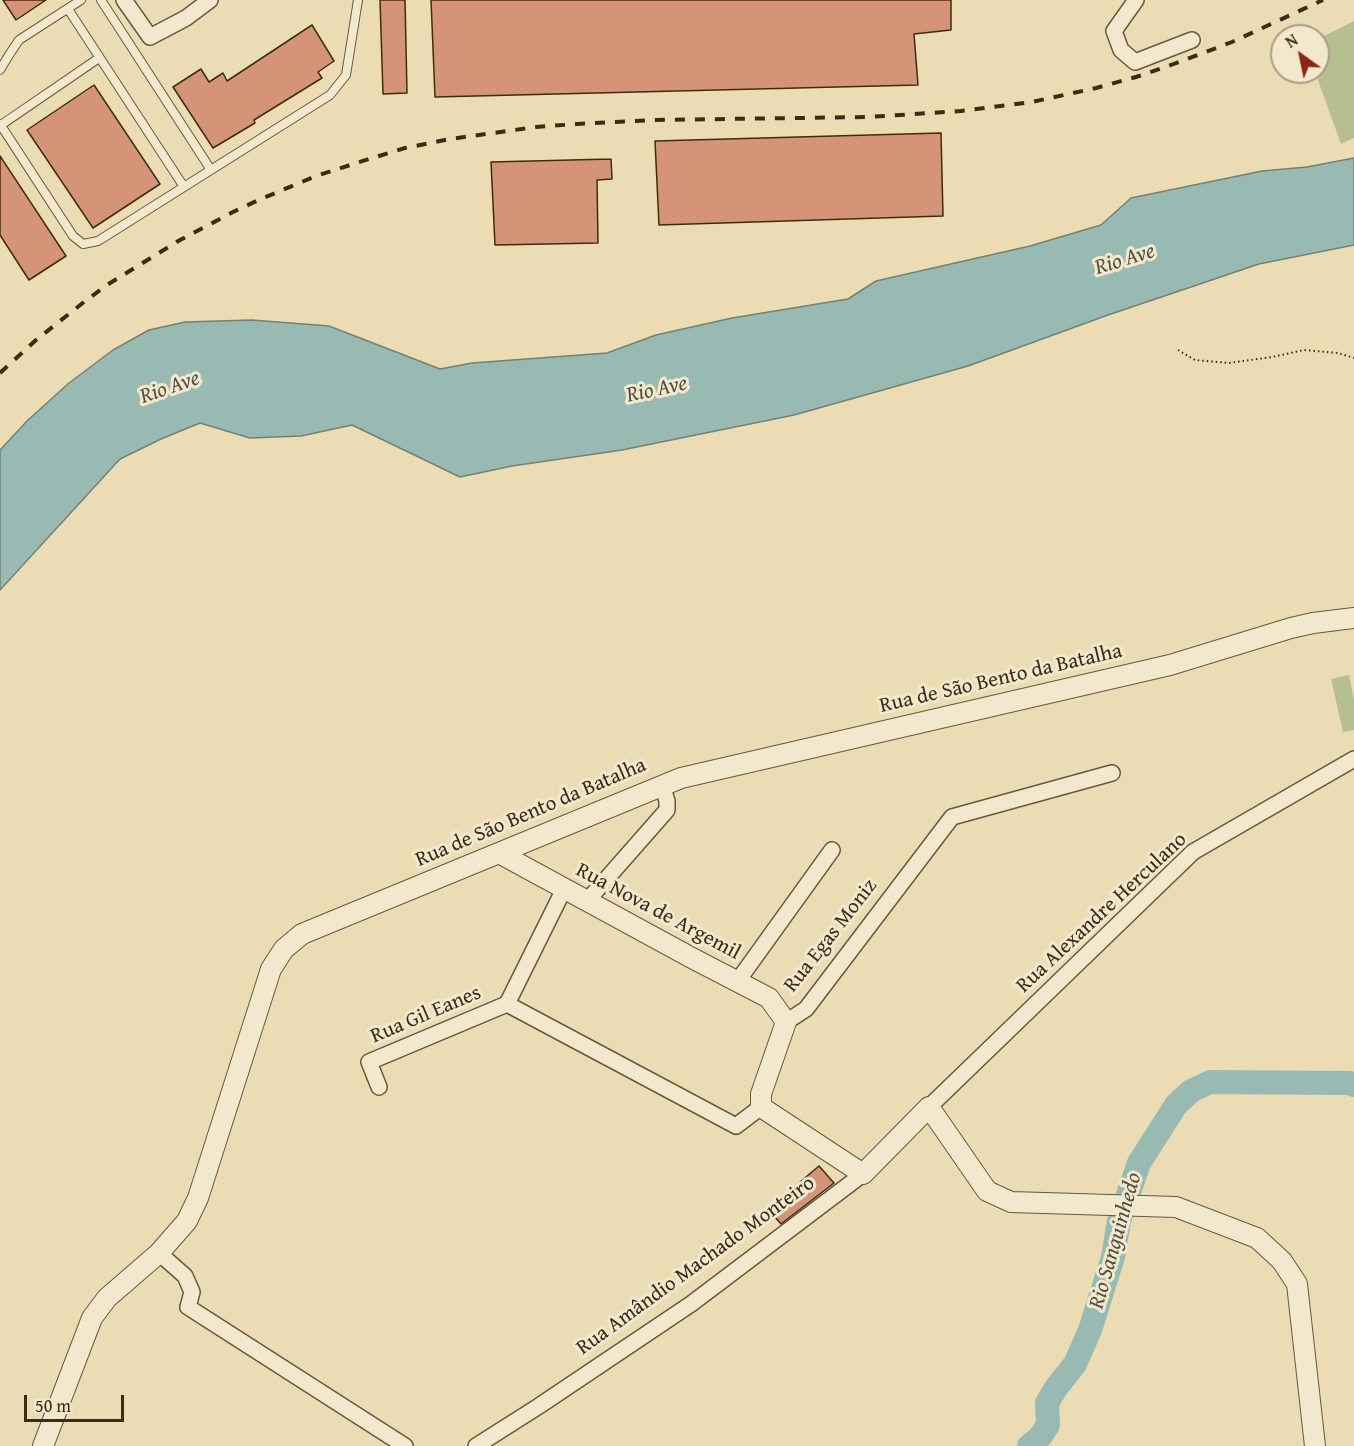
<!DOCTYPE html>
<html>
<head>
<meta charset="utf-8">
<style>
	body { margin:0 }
	#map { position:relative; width:1354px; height:1446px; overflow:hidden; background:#ebdcb4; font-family:"Gentium Book Plus",serif }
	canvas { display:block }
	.north { position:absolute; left:1270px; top:24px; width:60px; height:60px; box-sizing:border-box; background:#f2e8ce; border:2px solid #a99d85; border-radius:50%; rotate:327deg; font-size:16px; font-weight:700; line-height:24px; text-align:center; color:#3c2c17 }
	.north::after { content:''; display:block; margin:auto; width:21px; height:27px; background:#8f2418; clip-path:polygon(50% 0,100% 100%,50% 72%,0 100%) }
	.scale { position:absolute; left:24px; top:1395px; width:100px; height:27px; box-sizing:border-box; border:3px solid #3c2c17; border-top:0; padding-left:8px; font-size:18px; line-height:21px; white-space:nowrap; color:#3c2c17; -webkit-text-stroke:4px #f2e8ce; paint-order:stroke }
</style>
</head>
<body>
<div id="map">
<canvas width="1354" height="1446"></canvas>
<div class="north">N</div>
<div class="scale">50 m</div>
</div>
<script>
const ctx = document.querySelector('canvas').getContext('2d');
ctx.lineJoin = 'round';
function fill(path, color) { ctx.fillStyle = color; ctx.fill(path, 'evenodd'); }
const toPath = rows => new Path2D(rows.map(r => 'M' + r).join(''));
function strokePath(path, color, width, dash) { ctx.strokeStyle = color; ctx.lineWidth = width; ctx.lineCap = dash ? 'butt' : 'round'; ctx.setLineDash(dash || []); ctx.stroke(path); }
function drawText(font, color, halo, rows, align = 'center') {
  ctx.font = font + ' "Gentium Book Plus",serif'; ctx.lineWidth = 6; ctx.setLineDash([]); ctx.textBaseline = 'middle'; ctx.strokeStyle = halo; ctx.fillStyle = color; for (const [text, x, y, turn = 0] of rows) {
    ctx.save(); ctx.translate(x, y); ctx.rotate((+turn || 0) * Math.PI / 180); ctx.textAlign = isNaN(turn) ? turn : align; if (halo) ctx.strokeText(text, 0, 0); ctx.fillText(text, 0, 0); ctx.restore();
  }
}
fill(toPath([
	[1354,21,1354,138,1341,144,1315,72,1318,72,1318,39],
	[1349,675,1354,700,1354,730,1343,732,1331,679]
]), '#b6c08e');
const water = toPath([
	[1354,158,1354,245,1259,264,1108,315,968,366,794,415,622,450,512,466,460,477,352,425,301,436,250,438,200,423,161,439,120,459,0,590,0,450,27,421,69,383,113,350,149,330,185,322,252,320,329,326,440,369,472,363,607,353,656,335,732,318,848,299,876,281,1030,246,1101,225,1131,198,1262,171,1307,167,1354,158]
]);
fill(water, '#99bab3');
strokePath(water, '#748175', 1.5);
strokePath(toPath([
	[1029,1446,1040,1437,1048,1425,1047,1403,1056,1388,1075,1364,1090,1330,1113,1257,1119,1221,1139,1163,1176,1105,1191,1091,1210,1082,1350,1083,1354,1085]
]), '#99bab3', 24);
const building = toPath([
	[3,0,46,0,16,20,3,0],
	[380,0,405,0,407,93,383,94,380,0],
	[431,0,951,0,951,30,914,34,918,85,435,97,431,0],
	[312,25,334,61,318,72,322,78,254,120,255,123,213,148,173,87,201,69,209,82,223,73,227,81,312,25],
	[94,85,160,184,93,228,27,130,94,85],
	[941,133,943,216,659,225,655,141,941,133],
	[0,156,66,256,29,280,0,235,0,156],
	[611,159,612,179,597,180,598,243,495,245,491,162,611,159],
	[819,1166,834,1183,781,1224,768,1209,819,1166]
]);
fill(building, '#d59378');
strokePath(building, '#3c2c17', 1.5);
const service = toPath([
	[101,0,211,170],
	[68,9,184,187],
	[0,70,9,55,19,40,81,0],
	[0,124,73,236,83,244,98,241,330,95,346,75,358,0],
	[1,125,99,58]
]);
const minor = toPath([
	[124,0,150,37,186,18,210,0],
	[1136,0,1114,31,1121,50,1135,62,1192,40],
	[587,901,667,810,667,801,662,785],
	[737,982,832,850],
	[507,1004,736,1126,761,1107],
	[786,1022,806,1009,952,817,1112,773],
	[379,1087,369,1062,507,1004,564,889],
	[929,1107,1193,852,1354,759],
	[159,1253,185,1276,192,1292,188,1307,405,1446],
	[476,1446,539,1406,691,1304,863,1174]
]);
const tertiary = toPath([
	[499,853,692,958,769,998,786,1022,761,1094,761,1107,863,1174,929,1107,987,1191,1011,1202,1176,1207,1257,1238,1282,1261,1297,1284,1315,1446],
	[43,1446,92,1318,107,1298,159,1253,187,1221,198,1198,271,969,284,949,302,934,681,778,1170,665,1291,628,1313,623,1354,618]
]);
strokePath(service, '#68583e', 10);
strokePath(minor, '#68583e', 18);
strokePath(tertiary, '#68583e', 22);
strokePath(toPath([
	[1178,350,1195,360,1229,363,1272,357,1304,350,1338,353,1354,358]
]), '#3c2c17', 2, [1.5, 3]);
strokePath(service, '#f2e8ce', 8);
strokePath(minor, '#f2e8ce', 15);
strokePath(tertiary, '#f2e8ce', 20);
strokePath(toPath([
	[0,373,36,340,84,302,107,285,180,240,235,211,261,199,316,176,369,159,405,148,450,139,536,127,577,124,654,120,869,117,961,111,1032,102,1096,88,1136,77,1171,65,1232,42,1323,0]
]), '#3c2c17', 4, [10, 10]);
drawText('21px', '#3c2c17', '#f2e8ce', [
	["Rua de São Bento da Batalha",1001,679,-13],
	["Rua de São Bento da Batalha",531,813,-23],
	["Rua Nova de Argemil",658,912,28],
	["Rua Alexandre Herculano",1102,913,-43],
	["Rua Egas Moniz",831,936,-52],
	["Rua Gil Eanes",426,1015,-23],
	["Rua Amândio Machado Monteiro",696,1266,-36]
]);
drawText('italic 22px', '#53503e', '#f2e8ce', [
	["Rio Ave",1125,260,-17],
	["Rio Ave",170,388,-19],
	["Rio Ave",657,390,-12],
	["Rio Sanguinhedo",1116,1241,-74]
]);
</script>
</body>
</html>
